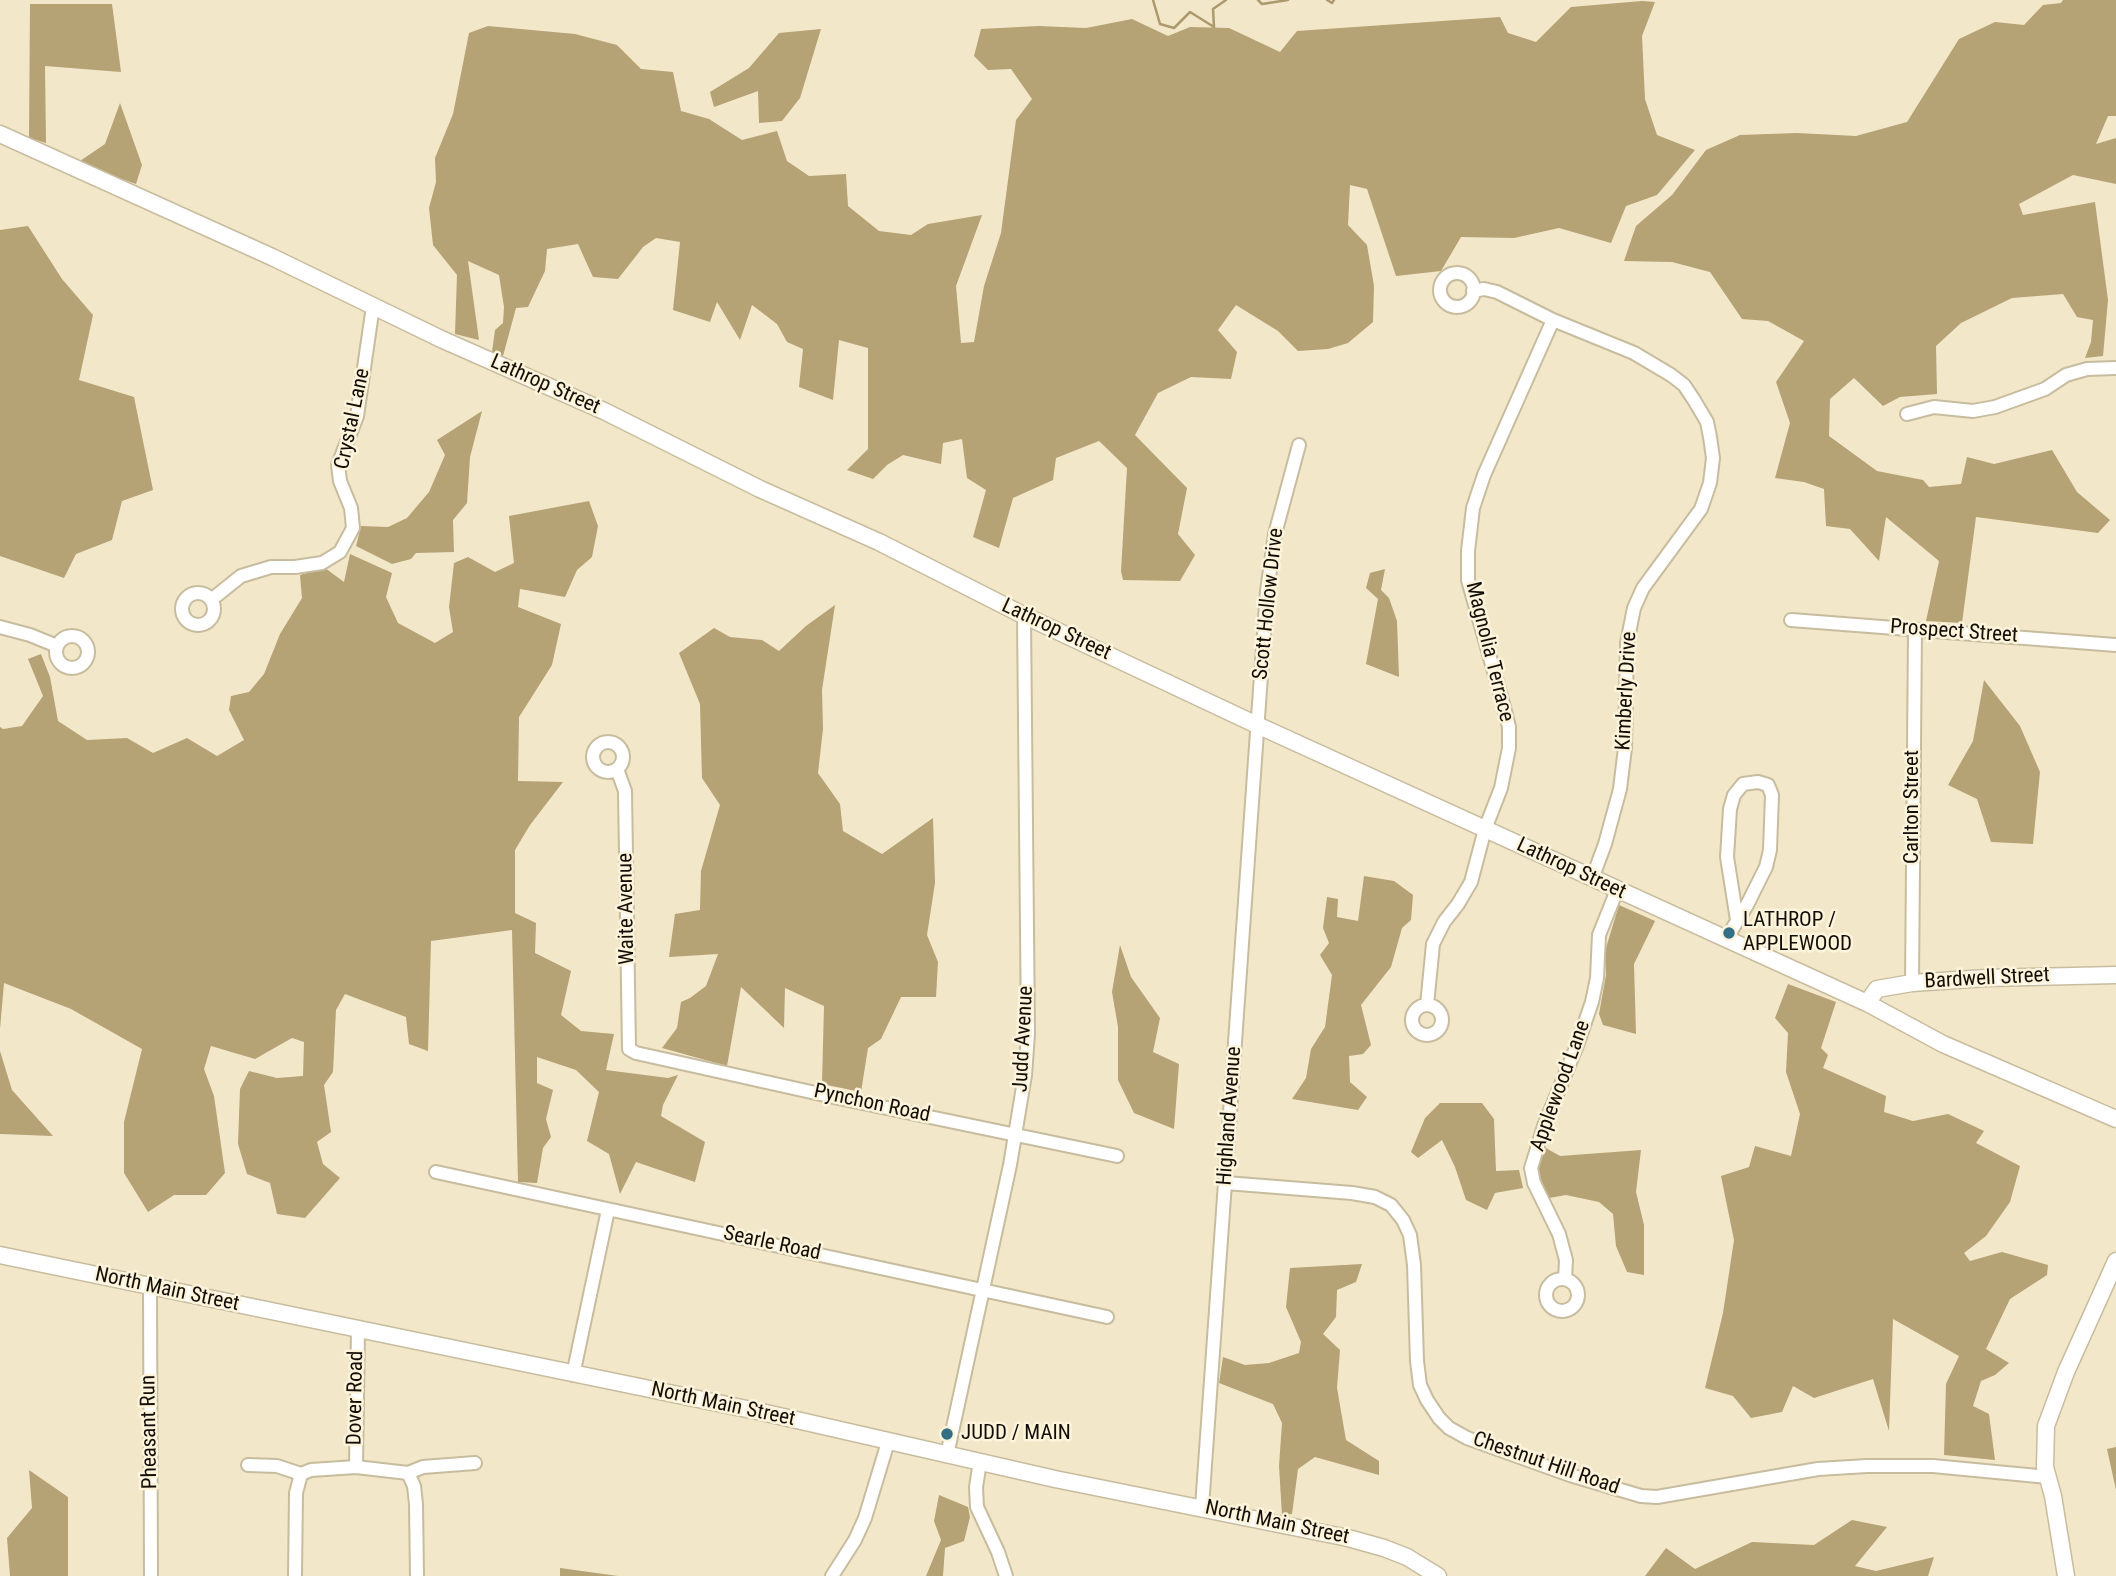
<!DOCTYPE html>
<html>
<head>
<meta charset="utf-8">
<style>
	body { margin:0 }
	canvas { display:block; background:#f3e7c9 }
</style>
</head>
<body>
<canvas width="2116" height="1576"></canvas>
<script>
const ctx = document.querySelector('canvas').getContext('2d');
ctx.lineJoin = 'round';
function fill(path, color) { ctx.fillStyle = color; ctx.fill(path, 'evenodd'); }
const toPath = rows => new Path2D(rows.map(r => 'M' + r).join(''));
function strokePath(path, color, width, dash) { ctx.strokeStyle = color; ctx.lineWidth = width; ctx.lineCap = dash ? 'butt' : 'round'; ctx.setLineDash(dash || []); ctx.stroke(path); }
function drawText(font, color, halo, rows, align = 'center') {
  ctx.font = font + ' "Roboto Condensed",sans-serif'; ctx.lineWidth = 5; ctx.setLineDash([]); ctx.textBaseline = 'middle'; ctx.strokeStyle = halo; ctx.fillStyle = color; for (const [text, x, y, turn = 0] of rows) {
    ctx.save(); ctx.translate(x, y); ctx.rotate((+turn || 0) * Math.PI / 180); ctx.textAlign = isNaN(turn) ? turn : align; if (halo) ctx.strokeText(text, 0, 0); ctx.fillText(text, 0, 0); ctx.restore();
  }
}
fill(toPath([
	[2063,0,2116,0,2116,116,2108,116,2096,144,2116,138,2116,184,2073,175,2019,204,2023,215,2095,202,2108,300,2103,356,2085,358,2091,342,2093,320,2077,317,2063,294,2012,298,1961,323,1936,346,1937,394,1900,397,1883,406,1854,378,1830,399,1829,436,1877,471,1923,480,1929,487,1961,484,1967,457,1994,464,2052,450,2077,492,2110,520,2098,533,1976,517,1962,623,1926,621,1939,561,1886,517,1879,561,1850,529,1826,526,1824,489,1804,482,1775,478,1790,423,1776,382,1804,341,1768,321,1742,319,1710,272,1672,262,1624,261,1636,226,1672,195,1706,150,1740,135,1797,133,1856,136,1907,122,1959,39,1995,22,2024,25,2043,5,2061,3],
	[1642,1,1655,2,1642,36,1645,99,1657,135,1695,150,1657,195,1626,206,1611,243,1559,228,1514,238,1461,237,1441,271,1396,276,1367,189,1350,185,1348,225,1367,245,1374,286,1373,322,1348,343,1328,349,1298,351,1278,331,1236,305,1218,330,1237,352,1231,379,1191,377,1158,393,1135,435,1187,488,1178,534,1195,555,1180,581,1123,580,1121,571,1127,468,1099,441,1056,458,1053,480,1013,498,999,548,973,537,986,490,967,478,962,439,943,443,941,464,903,455,887,465,873,479,847,470,868,449,868,348,839,340,833,400,799,387,803,349,787,342,777,324,752,305,740,340,717,302,710,322,673,310,680,242,656,238,643,247,618,279,593,277,578,244,547,249,545,271,528,307,516,308,503,356,492,352,495,330,503,323,504,307,499,275,468,261,479,340,455,334,457,275,433,245,429,208,436,182,435,158,453,114,469,33,488,26,575,34,617,45,641,69,673,72,681,111,709,119,742,140,777,131,787,161,809,176,846,174,848,206,879,231,911,235,928,224,982,215,956,286,961,343,974,342,984,286,1001,233,1016,120,1032,99,1011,69,988,70,974,56,981,29,1038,26,1086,28,1132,19,1168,36,1190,27,1229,28,1280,52,1297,31,1500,17,1508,33,1536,42,1571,7],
	[30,4,112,4,121,72,45,66,46,143,29,138],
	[821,29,800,98,782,121,759,123,758,91,714,107,710,92,749,68,779,33],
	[120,103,142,165,136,184,77,163,105,144],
	[28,226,62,279,93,315,79,380,134,397,153,490,122,501,112,540,76,554,64,578,0,556,0,230],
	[482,411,470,457,467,503,453,520,454,552,416,553,411,559,392,564,356,546,361,526,388,527,407,518,429,492,445,455,437,440],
	[589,501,598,526,592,557,577,570,565,597,520,589,518,607,561,624,552,665,519,717,518,781,563,782,530,825,515,850,515,913,536,923,535,953,571,971,561,1015,581,1031,614,1034,606,1070,668,1078,678,1075,663,1105,661,1116,705,1142,695,1182,636,1162,620,1194,609,1154,587,1141,599,1092,576,1070,537,1057,537,1083,553,1090,546,1119,551,1137,543,1148,537,1183,518,1182,512,930,431,941,428,1051,409,1044,406,1017,345,994,336,1010,333,1072,324,1085,331,1132,317,1142,323,1164,340,1178,305,1218,277,1214,270,1183,247,1174,238,1144,240,1089,249,1071,277,1078,303,1076,304,1042,292,1038,255,1059,211,1046,204,1069,214,1096,225,1173,206,1195,174,1195,148,1212,124,1173,124,1122,142,1049,71,1009,4,983,0,1029,0,727,3,729,22,726,43,696,28,659,41,654,50,677,58,721,87,740,127,738,153,753,187,738,217,756,244,740,229,710,231,696,249,692,264,674,280,634,302,598,300,575,325,568,344,582,350,554,392,573,386,597,398,623,435,643,453,632,449,607,454,563,468,557,495,572,514,563,509,516],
	[1385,569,1381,590,1389,598,1397,621,1399,677,1366,664,1378,599,1366,588,1370,573],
	[835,605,822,690,823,729,818,773,840,804,843,831,882,854,933,818,935,883,927,935,938,962,936,997,901,997,881,1039,868,1048,861,1092,822,1084,824,1006,785,988,784,1028,741,987,727,1066,662,1048,677,1028,681,1002,690,998,706,986,718,954,669,957,675,914,700,910,701,871,720,805,702,778,700,704,679,653,714,628,730,637,762,640,779,651,806,626],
	[1984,680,2020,726,2040,772,2033,844,1991,842,1977,799,1948,785,1973,741],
	[1364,876,1394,881,1413,895,1411,920,1402,928,1391,967,1361,1005,1371,1045,1363,1054,1349,1056,1350,1082,1367,1097,1358,1110,1292,1099,1306,1078,1311,1049,1325,1027,1332,975,1320,955,1329,943,1323,928,1327,897,1338,899,1337,917,1358,921],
	[1619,905,1655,921,1634,964,1636,1034,1603,1025,1599,1014,1606,975,1605,951],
	[1120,945,1131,977,1160,1018,1153,1052,1179,1064,1174,1129,1134,1113,1118,1080,1118,1027,1112,992],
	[1788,984,1836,1002,1821,1048,1828,1055,1823,1068,1886,1096,1884,1112,1913,1121,1948,1114,1984,1131,1976,1143,2020,1166,2010,1202,1986,1236,1964,1253,1970,1261,2002,1252,2048,1265,2047,1275,2010,1299,1986,1349,2009,1363,1995,1375,1981,1381,1973,1406,1989,1414,1995,1460,1944,1455,1946,1384,1959,1356,1893,1319,1889,1431,1873,1379,1814,1398,1793,1386,1782,1412,1751,1418,1733,1396,1705,1388,1723,1313,1734,1240,1721,1176,1749,1167,1755,1146,1791,1156,1800,1114,1786,1072,1788,1033,1775,1018],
	[0,1051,12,1090,53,1136,0,1134],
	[1440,1103,1482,1103,1494,1119,1496,1171,1519,1170,1523,1188,1495,1193,1487,1210,1466,1200,1455,1167,1442,1140,1418,1158,1411,1152,1425,1118],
	[1544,1147,1560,1156,1641,1150,1636,1192,1644,1225,1644,1275,1627,1272,1616,1246,1613,1214,1599,1202,1566,1195,1549,1198,1538,1173],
	[1362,1264,1356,1282,1337,1290,1336,1317,1323,1334,1340,1350,1337,1388,1346,1440,1379,1461,1379,1475,1315,1457,1298,1469,1292,1514,1282,1515,1279,1466,1282,1423,1273,1404,1219,1383,1223,1357,1245,1365,1269,1363,1299,1353,1301,1342,1286,1307,1290,1268],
	[2116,1447,2116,1490,2107,1449],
	[29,1470,68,1497,68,1576,10,1576,7,1538,32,1508],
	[939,1495,968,1507,970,1517,964,1541,945,1548,943,1576,926,1576,941,1540,934,1521],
	[1852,1520,1887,1527,1855,1566,1876,1571,1934,1557,1928,1576,1645,1576,1666,1548,1695,1569,1752,1542,1814,1545],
	[560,1568,618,1576,560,1576]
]), '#b5a275');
strokePath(toPath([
	[1153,0,1160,24,1174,28,1190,12,1214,27,1213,9,1226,0],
	[1258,0,1262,4,1288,0],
	[1327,0,1332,3,1334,0]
]), '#ac9a6d', 2.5);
const minor = toPath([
	'1440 290a17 17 0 1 1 34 0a17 17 0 1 1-34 0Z',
	[1473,291,1484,289,1497,292,1553,320,1634,353,1671,375,1684,385,1694,400,1707,422,1710,437,1713,458,1710,483,1701,509,1643,588,1634,608,1627,643,1625,748,1620,789,1605,844,1592,879],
	[1907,414,1934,407,1973,411,1995,407,2045,389,2066,375,2087,369,2116,368],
	'182 609a16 16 0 1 1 32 0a16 16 0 1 1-32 0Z',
	[211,600,241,576,271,567,295,567,322,563,340,552,353,528,351,508,340,481,338,465,357,416,373,306],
	[1791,620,2116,645],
	[0,627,30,635,57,646],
	'56 652a16 16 0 1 1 32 0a16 16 0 1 1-32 0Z',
	'593 757a15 15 0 1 1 30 0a15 15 0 1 1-30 0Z',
	[617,769,625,791,629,1049,636,1053,829,1096,1117,1156],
	[1726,939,1747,905,1766,867,1770,850,1772,795,1768,785,1758,782,1743,784,1734,795,1730,809,1727,857,1737,920],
	[1912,983,1915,631],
	[1427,1005,1433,944,1444,922,1458,904,1471,882,1485,829,1501,788,1509,748,1509,727,1504,707,1468,580,1468,551,1473,508,1484,475,1553,320],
	'1412 1020a15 15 0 1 1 30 0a15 15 0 1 1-30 0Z',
	[436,1172,1107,1317],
	[1226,1183,1352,1193,1375,1197,1391,1205,1403,1220,1410,1235,1414,1265,1417,1361,1420,1385,1427,1400,1439,1418,1449,1428,1467,1438,1570,1475,1641,1496,1657,1497,1818,1469,1867,1466,1933,1466,2048,1477],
	'1546 1295a16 16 0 1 1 32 0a16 16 0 1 1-32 0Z',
	[1565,1279,1566,1260,1559,1234,1534,1183,1531,1168,1544,1126,1576,1048,1592,1002,1597,978,1599,935,1617,890],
	[150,1287,151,1576],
	[573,1375,608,1210],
	[947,1455,1010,1165,1025,1075,1028,1034,1024,616],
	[980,1462,976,1487,977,1507,998,1552,1006,1576],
	[248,1465,277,1466,301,1474,311,1470,356,1467,408,1473,423,1467,475,1463],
	[356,1467,358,1329],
	[408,1473,414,1486,416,1504,417,1576],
	[1202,1507,1267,591,1275,534,1299,445],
	[295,1576,296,1493,301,1474],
	[832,1576,855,1540,865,1518,888,1442]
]);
const tertiary = toPath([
	[0,134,272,257,441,339,604,411,760,489,879,542,1019,613,1257,725,1867,1003,1943,1044,2116,1119],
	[1867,1003,1877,989,1912,983,1986,978,2116,975],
	[0,1255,766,1413,1055,1479,1348,1538,1384,1548,1407,1557,1438,1576],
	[2066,1576,2053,1496,2045,1467,2046,1426,2066,1372,2116,1261]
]);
strokePath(minor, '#c8bc9f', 16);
strokePath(tertiary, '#c8bc9f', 19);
strokePath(minor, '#fff', 12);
strokePath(tertiary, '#fff', 16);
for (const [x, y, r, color] of [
	[1729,933,7,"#337086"],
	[947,1434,7,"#337086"]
]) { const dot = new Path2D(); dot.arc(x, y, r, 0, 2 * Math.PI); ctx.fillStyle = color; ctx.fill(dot); strokePath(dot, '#fef4dc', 2.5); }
drawText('21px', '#130e05', '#fef4dc', [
	["Lathrop Street",545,385,24],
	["Crystal Lane",353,419,-78],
	["Scott Hollow Drive",1269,604,-84],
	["Lathrop Street",1056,630,25],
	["Prospect Street",1954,632,4],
	["Magnolia Terrace",1489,652,76],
	["Kimberly Drive",1627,691,-87],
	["Carlton Street",1913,807,-90],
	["Lathrop Street",1571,869,25],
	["Waite Avenue",627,909,-91],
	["Bardwell Street",1987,979,-3],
	["Judd Avenue",1024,1039,-87],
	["Applewood Lane",1561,1086,-70],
	["Pynchon Road",872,1104,12],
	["Highland Avenue",1230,1116,-86],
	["Searle Road",772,1244,12],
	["North Main Street",167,1290,12],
	["Dover Road",356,1398,-89],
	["North Main Street",723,1405,12],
	["Pheasant Run",150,1432,-91],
	["Chestnut Hill Road",1546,1464,19],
	["North Main Street",1277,1523,12]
]);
drawText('21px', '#130e05', '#fef4dc', [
	["LATHROP /",1743,921],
	["APPLEWOOD",1743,945],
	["JUDD / MAIN",961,1434]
], 'left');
</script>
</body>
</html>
